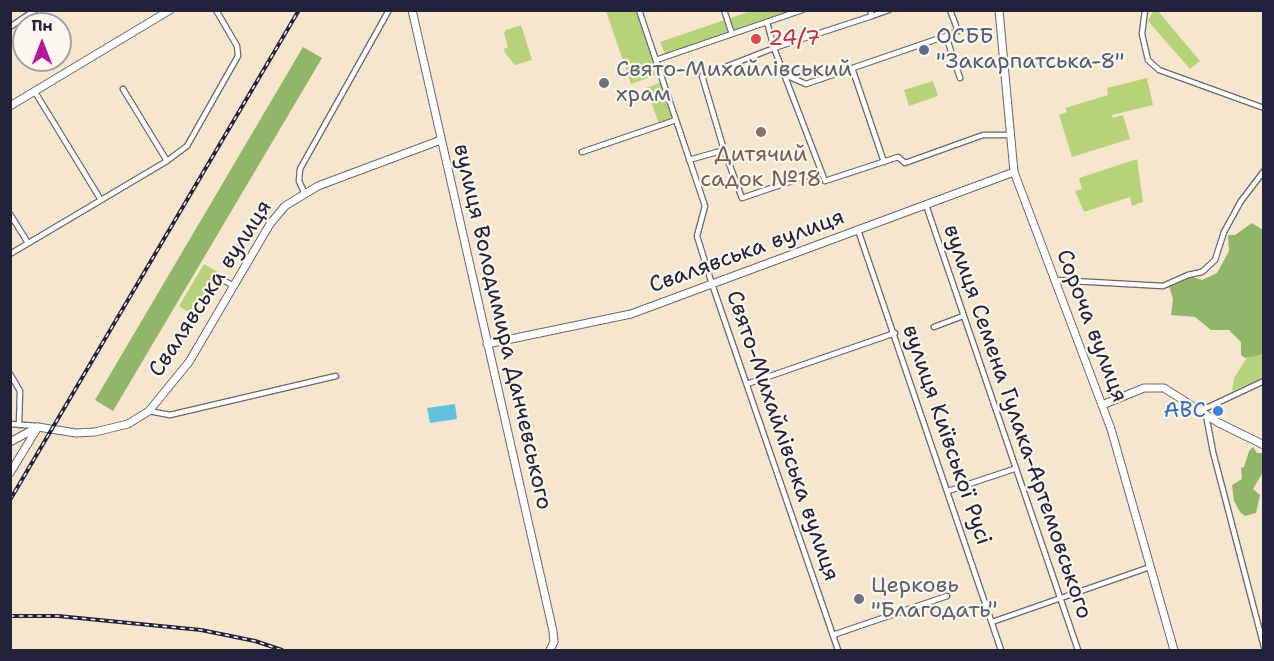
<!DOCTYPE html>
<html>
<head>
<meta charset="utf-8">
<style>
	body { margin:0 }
	#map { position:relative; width:1274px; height:661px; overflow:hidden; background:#f6e6ce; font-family:"Shantell Sans",sans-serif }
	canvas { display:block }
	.frame { position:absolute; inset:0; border:12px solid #22223b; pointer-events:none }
	.north { position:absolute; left:12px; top:12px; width:60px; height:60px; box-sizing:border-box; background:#fbf7ec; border:2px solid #a4a2a5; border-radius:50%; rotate:0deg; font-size:16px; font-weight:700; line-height:24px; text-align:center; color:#22223b }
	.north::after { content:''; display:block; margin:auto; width:21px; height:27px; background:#b5179e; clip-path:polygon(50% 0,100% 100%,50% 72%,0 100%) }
</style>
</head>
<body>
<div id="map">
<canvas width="1274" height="661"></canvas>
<div class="frame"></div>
<div class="north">Пн</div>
</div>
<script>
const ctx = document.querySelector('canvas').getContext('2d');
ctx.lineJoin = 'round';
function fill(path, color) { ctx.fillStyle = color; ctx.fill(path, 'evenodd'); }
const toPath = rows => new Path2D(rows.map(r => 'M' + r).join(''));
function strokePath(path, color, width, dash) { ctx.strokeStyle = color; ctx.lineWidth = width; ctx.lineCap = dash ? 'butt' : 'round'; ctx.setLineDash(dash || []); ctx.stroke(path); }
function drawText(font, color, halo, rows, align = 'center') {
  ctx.font = font + ' "Shantell Sans",sans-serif'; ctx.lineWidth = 4.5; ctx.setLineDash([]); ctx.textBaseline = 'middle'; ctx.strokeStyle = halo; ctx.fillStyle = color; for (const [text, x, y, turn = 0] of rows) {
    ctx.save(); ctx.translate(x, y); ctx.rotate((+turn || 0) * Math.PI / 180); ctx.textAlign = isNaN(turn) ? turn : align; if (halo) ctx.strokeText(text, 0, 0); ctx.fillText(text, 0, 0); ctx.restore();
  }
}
fill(toPath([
	[606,11,637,11,659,74,631,84],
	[751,11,797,11,666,56,660,42],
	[1153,11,1158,11,1200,61,1190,69,1148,21],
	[521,25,532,60,515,65,505,53,504,49,508,47,504,33,506,30],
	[1147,78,1153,105,1112,115,1113,118,1123,115,1130,139,1072,157,1059,115,1067,112,1065,108,1108,95,1107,88],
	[933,81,938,96,909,106,904,90],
	[662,82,674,119,659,124,646,88],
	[1137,159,1143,202,1132,206,1130,197,1084,212,1075,191,1082,189,1079,178],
	[204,264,220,273,193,315,179,306],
	[1263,354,1263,379,1232,391,1234,378,1248,356]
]), '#b7d379');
fill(toPath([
	[303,47,322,58,113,411,95,400],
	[1252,223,1263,230,1263,354,1245,358,1241,355,1241,342,1229,330,1211,330,1195,317,1171,315,1173,299,1169,286,1170,283,1187,275,1202,280,1217,273,1229,251,1228,235,1235,235],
	[1253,447,1257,453,1263,453,1263,472,1253,489,1260,495,1256,513,1245,516,1240,512,1234,501,1232,485,1242,479,1241,468,1244,467,1249,451]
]), '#91b569');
fill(toPath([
	[455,404,457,419,430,423,427,408]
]), '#60c2de');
const street = toPath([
	[639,10,705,206,697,236,711,281,838,650],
	[724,10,732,34],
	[870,10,872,16,774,48,825,181,898,157,905,163,983,135,1010,135],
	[1145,10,1142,34,1148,60,1159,70,1264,108],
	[872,16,889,10],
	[10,27,35,10],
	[946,36,958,31,950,10],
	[656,60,802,10],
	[852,68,884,162],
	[785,75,806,84,946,36,960,78],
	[123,89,167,161],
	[35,92,101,200],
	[724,150,742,198,821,171],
	[582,152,676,120],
	[689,160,724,150,702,76,774,48,767,22],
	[304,192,299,181,300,169,389,10],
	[926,205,1078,650],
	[10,214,28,243],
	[858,230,1001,650],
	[10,254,167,161,187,146,238,56,237,46,216,10],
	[217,277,234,286],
	[1055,280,1163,286,1188,275,1202,272,1215,260,1224,232,1241,201,1264,171],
	[934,327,963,316],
	[10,374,20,391,19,425],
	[747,384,895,333],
	[149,411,170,415,336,376],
	[1200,411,1264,381],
	[1206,415,1213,452,1264,647],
	[10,424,38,426],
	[948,491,1014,469],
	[992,622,1150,567],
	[833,635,947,596]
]);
const secondary = toPath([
	[412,10,553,631,554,642,550,650],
	[999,10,1014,172,1111,429,1174,650],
	[10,106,170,10],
	[487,344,631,314,1014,172],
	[1102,405,1144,388,1164,388,1219,423,1264,445],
	[38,427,76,433,95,432,128,424,149,411,189,362,270,224,285,206,318,186,441,140],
	[10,442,36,428],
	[10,473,38,427]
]);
strokePath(street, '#6c676e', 7);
strokePath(secondary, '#6c676e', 9);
strokePath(street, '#fff', 4.5);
strokePath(secondary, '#fff', 7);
const rail = toPath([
	[10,500,299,10],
	[10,616,58,616,201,630,255,641,282,650]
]);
strokePath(rail, '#22223b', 4);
strokePath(rail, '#fbf7ec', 1.5, [4.5]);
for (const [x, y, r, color] of [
	[756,39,6,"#e0444e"],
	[924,50,6,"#5c6f8a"],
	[604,83,6,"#6b7280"],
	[761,132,6,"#8d6e63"],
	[1218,411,6,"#3f7fe0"],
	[859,599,6,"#6b7280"]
]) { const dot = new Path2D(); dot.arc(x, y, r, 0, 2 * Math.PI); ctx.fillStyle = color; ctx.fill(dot); strokePath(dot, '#fbf7ec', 2); }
drawText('22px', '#4e5e75', '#fbf7ec', [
	["ОСББ",936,37],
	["\"Закарпатська-8\"",936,62]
], 'left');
drawText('22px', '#be3a42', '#fbf7ec', [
	["24/7",768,39]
], 'left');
drawText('22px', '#5b616d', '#fbf7ec', [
	["Свято-Михайлівський",616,70],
	["храм",616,95],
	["Церковь",871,586],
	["\"Благодать\"",871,611]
], 'left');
drawText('22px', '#785e54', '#fbf7ec', [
	["Дитячий",761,155],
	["садок №18",761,180]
]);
drawText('22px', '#22223b', '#fbf7ec', [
	["Свалявська вулиця",747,252,-20],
	["Свалявська вулиця",211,289,-57],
	["Сороча вулиця",1091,326,69],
	["вулиця Володимира Данчевського",502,327,77],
	["вулиця Семена Гулака-Артемовського",1017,422,71],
	["вулиця Київської Русі",946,435,71],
	["Свято-Михайлівська вулиця",782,436,71]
]);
drawText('22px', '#366cbe', '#fbf7ec', [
	["ABC",1206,411]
], 'right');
</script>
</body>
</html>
